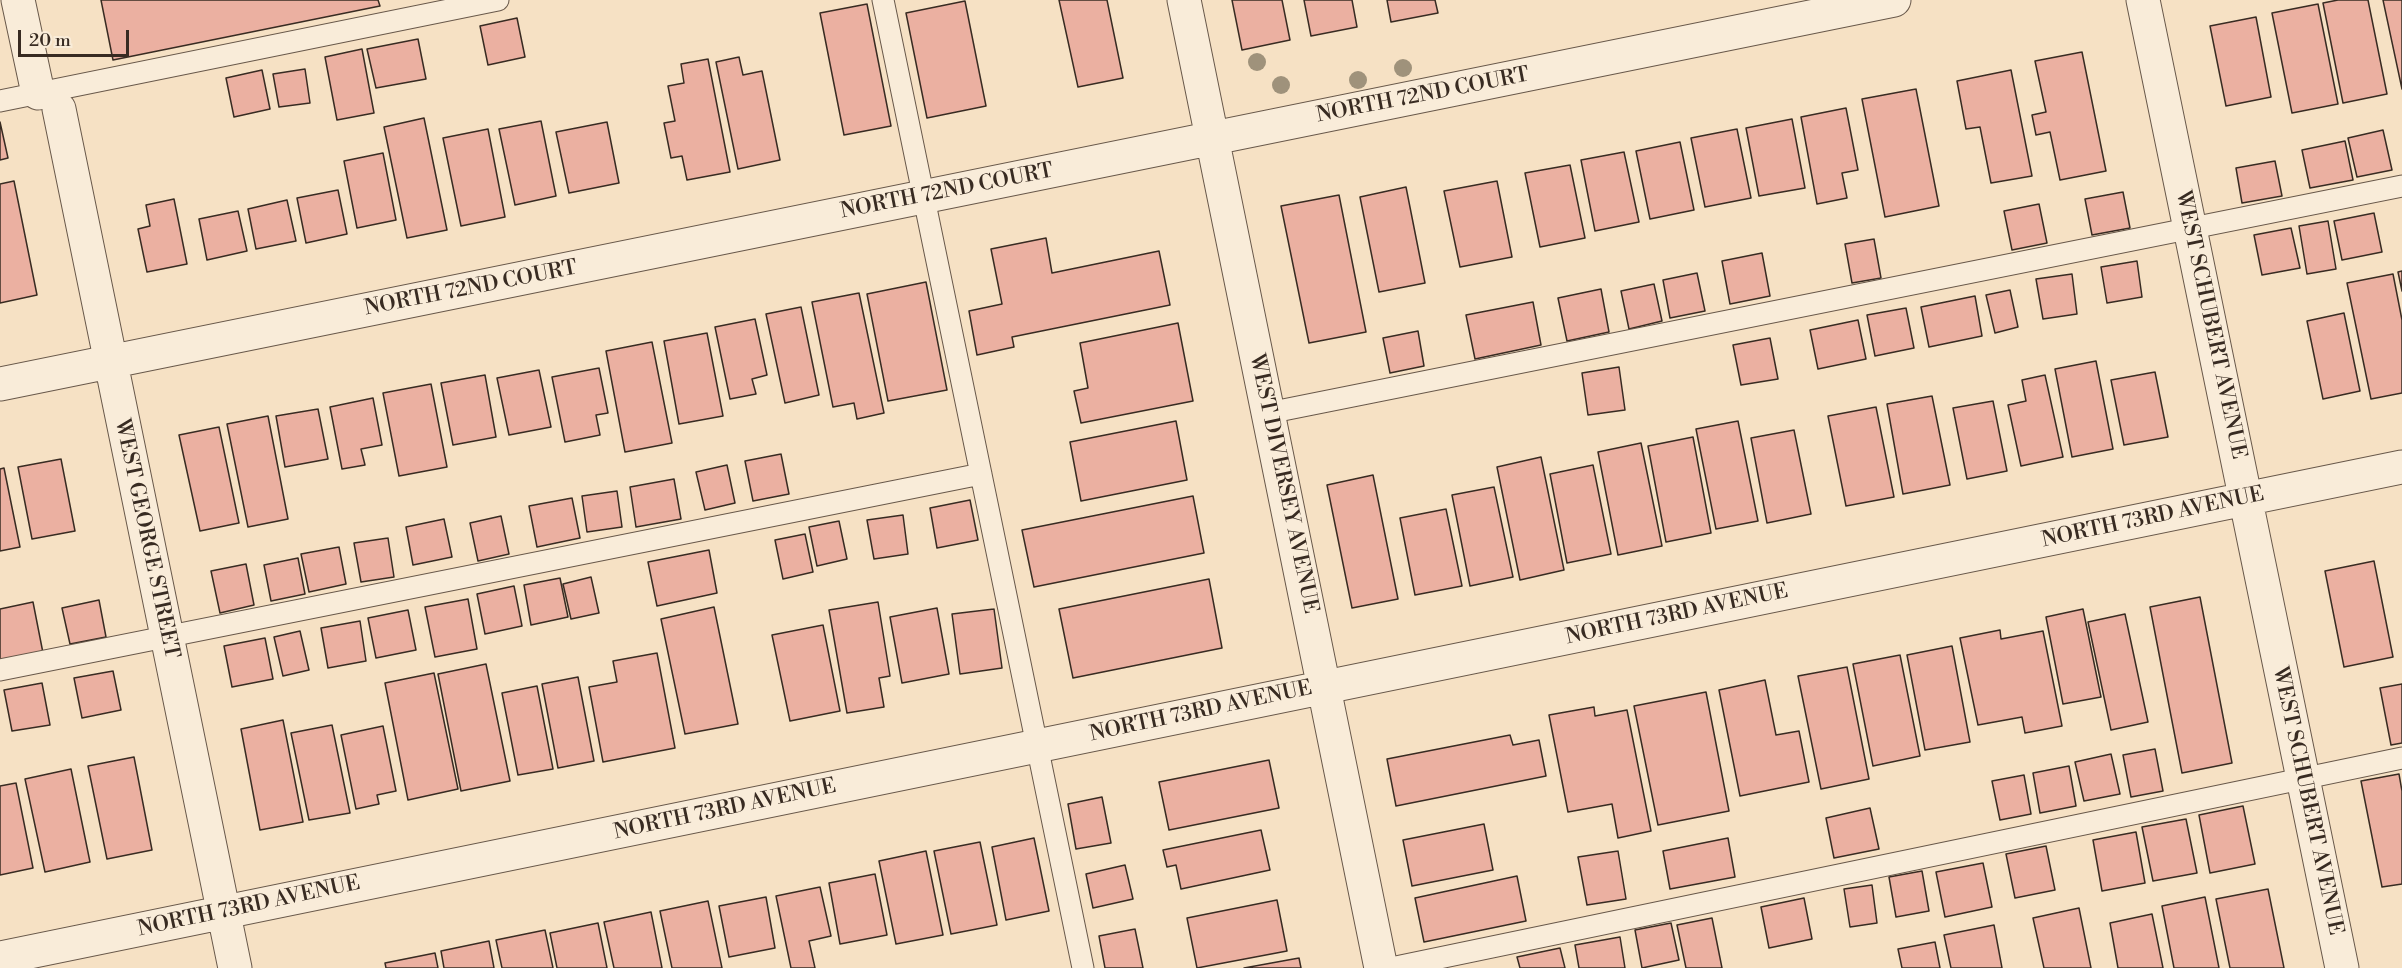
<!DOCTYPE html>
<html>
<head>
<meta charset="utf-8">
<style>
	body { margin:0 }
	#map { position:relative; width:2402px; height:968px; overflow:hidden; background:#f6e1c4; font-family:"Libre Bodoni",serif }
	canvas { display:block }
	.scale { position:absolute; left:18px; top:30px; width:111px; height:27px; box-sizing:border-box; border:3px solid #382b22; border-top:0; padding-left:8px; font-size:18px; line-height:21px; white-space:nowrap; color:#382b22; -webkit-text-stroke:4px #f9ecd9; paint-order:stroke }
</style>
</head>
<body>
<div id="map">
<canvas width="2402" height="968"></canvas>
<div class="scale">20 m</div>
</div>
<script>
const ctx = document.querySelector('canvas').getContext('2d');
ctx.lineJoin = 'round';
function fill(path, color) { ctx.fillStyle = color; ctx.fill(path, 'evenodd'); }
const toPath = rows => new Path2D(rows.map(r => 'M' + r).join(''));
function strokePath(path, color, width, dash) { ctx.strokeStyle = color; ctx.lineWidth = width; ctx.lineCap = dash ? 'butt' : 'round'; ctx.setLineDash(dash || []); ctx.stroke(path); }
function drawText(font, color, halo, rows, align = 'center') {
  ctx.font = font + ' "Libre Bodoni",serif'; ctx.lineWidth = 4.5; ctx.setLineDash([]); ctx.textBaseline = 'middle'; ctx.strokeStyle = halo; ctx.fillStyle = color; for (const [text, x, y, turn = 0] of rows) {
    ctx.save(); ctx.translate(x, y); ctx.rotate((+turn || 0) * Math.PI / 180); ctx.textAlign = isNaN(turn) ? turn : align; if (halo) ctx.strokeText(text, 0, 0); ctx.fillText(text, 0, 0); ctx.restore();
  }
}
const building = toPath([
	[101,0,378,0,380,6,113,60,101,0],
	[1059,0,1107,0,1123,78,1078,87,1059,0],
	[1232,0,1282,0,1290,40,1242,50,1232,0],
	[1304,0,1352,0,1357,27,1311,36,1304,0],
	[1387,0,1435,0,1438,13,1391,22,1387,0],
	[2338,0,2368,0,2387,94,2343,103,2323,3,2338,0],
	[2383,0,2402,0,2402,89,2383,0],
	[965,1,986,106,927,118,906,13,965,1],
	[867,4,891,126,844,135,820,13,867,4],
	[2318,4,2338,104,2292,113,2272,13,2318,4],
	[2256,17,2271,97,2226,106,2210,26,2256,17],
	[517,18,525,57,488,65,480,26,517,18],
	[418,39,426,79,376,88,367,49,418,39],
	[362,49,374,113,337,120,325,57,362,49],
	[2082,52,2106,171,2060,180,2050,132,2036,135,2032,115,2046,112,2035,61,2082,52],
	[739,57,743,75,762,71,780,160,738,169,716,62,739,57],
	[708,59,730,172,687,180,682,156,671,158,664,123,675,121,668,86,684,83,681,64,708,59],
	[305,69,310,103,279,107,273,74,305,69],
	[262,70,270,109,234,117,226,78,262,70],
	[2011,70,2032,176,1991,183,1980,127,1966,129,1957,81,2011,70],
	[1916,89,1939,206,1885,217,1862,99,1916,89],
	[1846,108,1858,170,1842,173,1847,198,1817,204,1801,117,1846,108],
	[424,118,447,230,407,238,384,127,424,118],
	[1792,119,1805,188,1759,196,1746,128,1792,119],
	[541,121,556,196,515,205,499,129,541,121],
	[0,122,8,158,0,160,0,122],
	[607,122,619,183,569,193,556,132,607,122],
	[488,129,505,217,461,226,443,138,488,129],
	[1737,129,1751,198,1705,207,1691,138,1737,129],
	[2383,130,2392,170,2357,177,2348,138,2383,130],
	[2345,141,2353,180,2310,188,2302,150,2345,141],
	[1680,142,1694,210,1650,219,1636,151,1680,142],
	[1624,152,1639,222,1595,231,1581,160,1624,152],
	[383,153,396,220,357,228,344,161,383,153],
	[2275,161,2282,196,2242,203,2236,168,2275,161],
	[1570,165,1585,238,1540,247,1525,173,1570,165],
	[14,181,37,295,0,303,0,184,14,181],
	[1497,181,1512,257,1460,267,1444,191,1497,181],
	[1406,187,1425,283,1379,292,1360,197,1406,187],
	[338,190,347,234,306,243,297,198,338,190],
	[2123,192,2130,228,2092,235,2085,199,2123,192],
	[1339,195,1366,332,1309,343,1281,206,1339,195],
	[174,199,187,264,147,272,138,229,150,226,146,205,174,199],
	[287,200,296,241,256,249,248,209,287,200],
	[2039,204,2047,243,2012,250,2004,211,2039,204],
	[238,211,247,251,207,260,199,219,238,211],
	[2374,213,2382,252,2342,260,2334,221,2374,213],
	[2328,221,2336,269,2307,274,2299,226,2328,221],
	[2291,228,2300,268,2262,275,2254,235,2291,228],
	[1046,238,1052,273,1159,251,1170,305,1012,337,1014,347,977,355,969,311,1002,304,991,249,1046,238],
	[1874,239,1881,278,1852,283,1845,244,1874,239],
	[1762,253,1770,296,1730,304,1722,261,1762,253],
	[2137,261,2142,297,2107,303,2101,267,2137,261],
	[2402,271,2402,291,2398,272,2402,271],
	[1697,273,1705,311,1670,318,1663,280,1697,273],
	[2072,274,2077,314,2043,319,2036,279,2072,274],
	[2393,274,2402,320,2402,393,2371,399,2347,283,2393,274],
	[926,282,947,390,888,401,867,294,926,282],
	[1654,284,1662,321,1629,329,1621,291,1654,284],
	[1601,289,1609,332,1567,341,1558,298,1601,289],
	[2010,290,2018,327,1995,333,1986,295,2010,290],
	[859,293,884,413,857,419,854,403,833,407,812,302,859,293],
	[1975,296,1982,336,1929,347,1921,307,1975,296],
	[1533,302,1541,345,1475,359,1466,315,1533,302],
	[801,307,819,395,785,403,766,314,801,307],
	[1906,308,1914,348,1875,356,1867,315,1906,308],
	[2344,313,2360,391,2323,399,2307,321,2344,313],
	[755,319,767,375,752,379,756,394,730,399,715,327,755,319],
	[1858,320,1866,359,1818,369,1810,330,1858,320],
	[1178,323,1193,401,1081,423,1074,391,1088,388,1080,343,1178,323],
	[1418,331,1424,366,1390,373,1383,338,1418,331],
	[707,333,723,416,679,424,664,341,707,333],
	[1770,338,1778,379,1741,385,1733,345,1770,338],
	[652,342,672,443,625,452,606,351,652,342],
	[2096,361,2113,449,2072,457,2055,369,2096,361],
	[1619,367,1625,410,1588,415,1582,373,1619,367],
	[599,368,608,413,596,415,600,435,565,442,552,377,599,368],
	[539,370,551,427,509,435,497,378,539,370],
	[2155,372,2168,437,2124,445,2111,380,2155,372],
	[485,375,496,437,453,445,441,383,485,375],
	[2045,375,2063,457,2021,466,2008,405,2026,401,2022,380,2045,375],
	[431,384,447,467,399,476,383,393,431,384],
	[1932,396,1950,485,1903,494,1887,404,1932,396],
	[373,398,382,445,361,449,365,465,342,469,330,407,373,398],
	[1993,401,2007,471,1967,479,1953,408,1993,401],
	[1876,407,1894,497,1846,506,1828,416,1876,407],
	[318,409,328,459,285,467,276,416,318,409],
	[268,416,288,519,248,527,227,424,268,416],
	[1176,421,1187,480,1081,501,1070,442,1176,421],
	[1738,421,1758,521,1716,529,1696,429,1738,421],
	[219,427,239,523,200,531,179,435,219,427],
	[1794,430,1811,514,1767,523,1751,438,1794,430],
	[1693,437,1711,533,1666,542,1648,446,1693,437],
	[1641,443,1662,546,1618,555,1598,452,1641,443],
	[781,454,789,494,753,501,745,461,781,454],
	[1541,457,1564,570,1520,580,1497,467,1541,457],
	[61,459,75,531,32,539,18,467,61,459],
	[727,465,735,503,705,510,696,472,727,465],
	[1593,465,1611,554,1567,563,1550,474,1593,465],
	[4,468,20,547,0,551,0,469,4,468],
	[1373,475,1398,599,1352,608,1327,485,1373,475],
	[674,479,681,519,636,527,630,487,674,479],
	[1494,487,1513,577,1470,586,1452,495,1494,487],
	[617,491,622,527,587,532,582,496,617,491],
	[1193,496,1204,553,1034,587,1022,530,1193,496],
	[572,498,580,538,537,547,529,506,572,498],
	[970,500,978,540,937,548,930,508,970,500],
	[1446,509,1462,586,1415,595,1400,518,1446,509],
	[903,515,908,554,874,559,867,520,903,515],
	[501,516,509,554,478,561,470,523,501,516],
	[444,519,452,557,413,565,406,527,444,519],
	[839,521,847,559,817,566,809,527,839,521],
	[805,534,813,572,783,579,775,540,805,534],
	[388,538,394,577,361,582,354,543,388,538],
	[339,547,346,584,309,592,301,554,339,547],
	[709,550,717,593,657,606,648,562,709,550],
	[298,558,305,594,271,601,264,565,298,558],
	[2374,561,2393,657,2344,667,2325,571,2374,561],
	[246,564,254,605,220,613,211,571,246,564],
	[591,577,599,613,571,619,563,584,591,577],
	[560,578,568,617,531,625,524,585,560,578],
	[1209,579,1222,648,1073,678,1059,609,1209,579],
	[514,586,522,626,485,634,477,594,514,586],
	[2200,597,2232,763,2182,773,2150,607,2200,597],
	[468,599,477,649,435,657,425,607,468,599],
	[99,600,106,637,70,644,62,608,99,600],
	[33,602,43,653,0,662,0,609,33,602],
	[878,602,890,676,879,678,884,707,847,713,829,610,878,602],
	[714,607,738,724,685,734,661,619,714,607],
	[937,608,949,674,902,683,890,617,937,608],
	[994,609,1002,668,960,674,952,614,994,609],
	[2083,609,2101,697,2063,704,2046,617,2083,609],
	[408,610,416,650,376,658,368,618,408,610],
	[2125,614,2148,722,2111,730,2088,622,2125,614],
	[360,621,366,661,328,668,321,628,360,621],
	[823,625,840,711,790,721,772,635,823,625],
	[2000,630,2001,639,2043,631,2062,726,2025,733,2022,717,1978,725,1960,638,2000,630],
	[300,631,309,670,283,676,274,637,300,631],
	[265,638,273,679,232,687,224,646,265,638],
	[1952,646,1970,742,1925,750,1907,655,1952,646],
	[657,653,675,748,603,762,589,687,617,682,613,661,657,653],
	[1900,655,1920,756,1873,766,1853,664,1900,655],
	[486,664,510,781,461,791,438,674,486,664],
	[1847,667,1869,779,1821,789,1798,676,1847,667],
	[113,671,121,710,82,718,74,678,113,671],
	[434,673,458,789,408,800,385,683,434,673],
	[578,677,594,761,558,768,542,684,578,677],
	[1765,680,1776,735,1799,731,1809,782,1740,796,1719,690,1765,680],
	[42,683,50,725,12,731,4,690,42,683],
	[2402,684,2402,743,2391,745,2380,688,2402,684],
	[537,686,553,769,518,775,502,693,537,686],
	[1706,692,1729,811,1658,825,1634,706,1706,692],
	[1594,707,1595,716,1627,710,1651,831,1618,838,1612,804,1568,812,1549,715,1594,707],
	[283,720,303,822,260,830,241,729,283,720],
	[332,725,350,813,309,820,291,733,332,725],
	[383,726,396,791,377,795,379,804,356,809,341,735,383,726],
	[1510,735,1513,745,1539,740,1546,776,1396,806,1387,759,1510,735],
	[2155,749,2163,791,2131,797,2123,755,2155,749],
	[2111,754,2120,794,2084,801,2075,762,2111,754],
	[134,757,152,850,107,859,88,766,134,757],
	[1269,760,1279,808,1169,830,1159,782,1269,760],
	[2069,766,2076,806,2040,813,2033,773,2069,766],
	[71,769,90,862,45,872,25,779,71,769],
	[2399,774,2402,791,2402,884,2382,887,2361,781,2399,774],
	[2024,775,2031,814,2000,820,1992,781,2024,775],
	[16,783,33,868,0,875,0,786,16,783],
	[1102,797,1111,843,1076,849,1068,804,1102,797],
	[2243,806,2255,864,2210,873,2199,815,2243,806],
	[1870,808,1879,849,1834,858,1826,818,1870,808],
	[2186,819,2197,873,2153,881,2142,827,2186,819],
	[1484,824,1493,870,1412,886,1403,840,1484,824],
	[1261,830,1270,870,1181,889,1176,865,1167,867,1163,850,1261,830],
	[2136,832,2145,883,2102,891,2093,840,2136,832],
	[1034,838,1049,911,1006,920,992,847,1034,838],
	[1728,838,1735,877,1670,889,1663,851,1728,838],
	[980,842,997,925,951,934,934,851,980,842],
	[2046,846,2055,890,2015,898,2006,854,2046,846],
	[926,851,943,935,896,944,879,861,926,851],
	[1618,851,1626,899,1587,905,1578,857,1618,851],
	[1983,863,1992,907,1945,917,1936,872,1983,863],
	[1125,865,1133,899,1093,908,1086,874,1125,865],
	[1922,871,1929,911,1896,917,1889,877,1922,871],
	[875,874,887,935,840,944,829,883,875,874],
	[1517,876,1526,921,1424,942,1415,898,1517,876],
	[1872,885,1877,923,1850,927,1844,889,1872,885],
	[820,887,831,936,809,941,815,968,791,968,776,896,820,887],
	[2268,889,2284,968,2230,968,2216,899,2268,889],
	[766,897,775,948,729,957,719,906,766,897],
	[2205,897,2219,968,2174,968,2162,906,2205,897],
	[1804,898,1812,939,1769,948,1761,907,1804,898],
	[1277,900,1287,951,1197,968,1187,918,1277,900],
	[708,901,722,968,672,968,660,911,708,901],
	[2079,908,2091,968,2044,968,2033,918,2079,908],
	[651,912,662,968,614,968,604,922,651,912],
	[2152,914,2163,968,2118,968,2110,923,2152,914],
	[1712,918,1722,968,1686,968,1677,925,1712,918],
	[598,923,607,968,557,968,550,933,598,923],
	[1671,923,1679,960,1642,968,1635,930,1671,923],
	[1994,925,2002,968,1951,968,1944,935,1994,925],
	[1135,929,1143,968,1105,968,1099,936,1135,929],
	[545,930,553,968,502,968,496,940,545,930],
	[1620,937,1625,968,1579,968,1575,945,1620,937],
	[489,941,494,968,444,968,441,951,489,941],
	[1935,942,1940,968,1902,968,1898,949,1935,942],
	[1560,948,1565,968,1520,968,1517,957,1560,948],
	[435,953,438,968,386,968,385,963,435,953],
	[1299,958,1301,968,1244,968,1299,958]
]);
fill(building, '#ebb0a1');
strokePath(building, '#382b22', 1.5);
const service = toPath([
	[883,0,1083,968],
	[0,101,498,0],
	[1268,413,2402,186],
	[0,670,981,474],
	[1391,968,2402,758]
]);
const minor = toPath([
	[18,0,38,93],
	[1184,0,1381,968],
	[2143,0,2342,968],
	[59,109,235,968],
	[0,384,1894,0],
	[0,958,2402,467]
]);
strokePath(service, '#68584a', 23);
strokePath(minor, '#68584a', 35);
strokePath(service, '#f9ecd9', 21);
strokePath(minor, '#f9ecd9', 33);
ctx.fillStyle = '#9f927b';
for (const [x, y] of [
	[1257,62],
	[1403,68],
	[1358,80],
	[1281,85]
]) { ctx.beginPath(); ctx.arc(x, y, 9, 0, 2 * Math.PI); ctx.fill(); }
drawText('21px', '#382b22', '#f9ecd9', [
	["NORTH 72ND COURT",1423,96,-11],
	["NORTH 72ND COURT",947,192,-11],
	["NORTH 72ND COURT",471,289,-11],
	["WEST SCHUBERT AVENUE",2210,325,78],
	["WEST DIVERSEY AVENUE",1283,484,78],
	["NORTH 73RD AVENUE",2153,518,-12],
	["WEST GEORGE STREET",146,539,78],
	["NORTH 73RD AVENUE",1677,615,-12],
	["NORTH 73RD AVENUE",1201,712,-12],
	["WEST SCHUBERT AVENUE",2307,801,78],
	["NORTH 73RD AVENUE",725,810,-12],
	["NORTH 73RD AVENUE",249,907,-12]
]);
</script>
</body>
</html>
